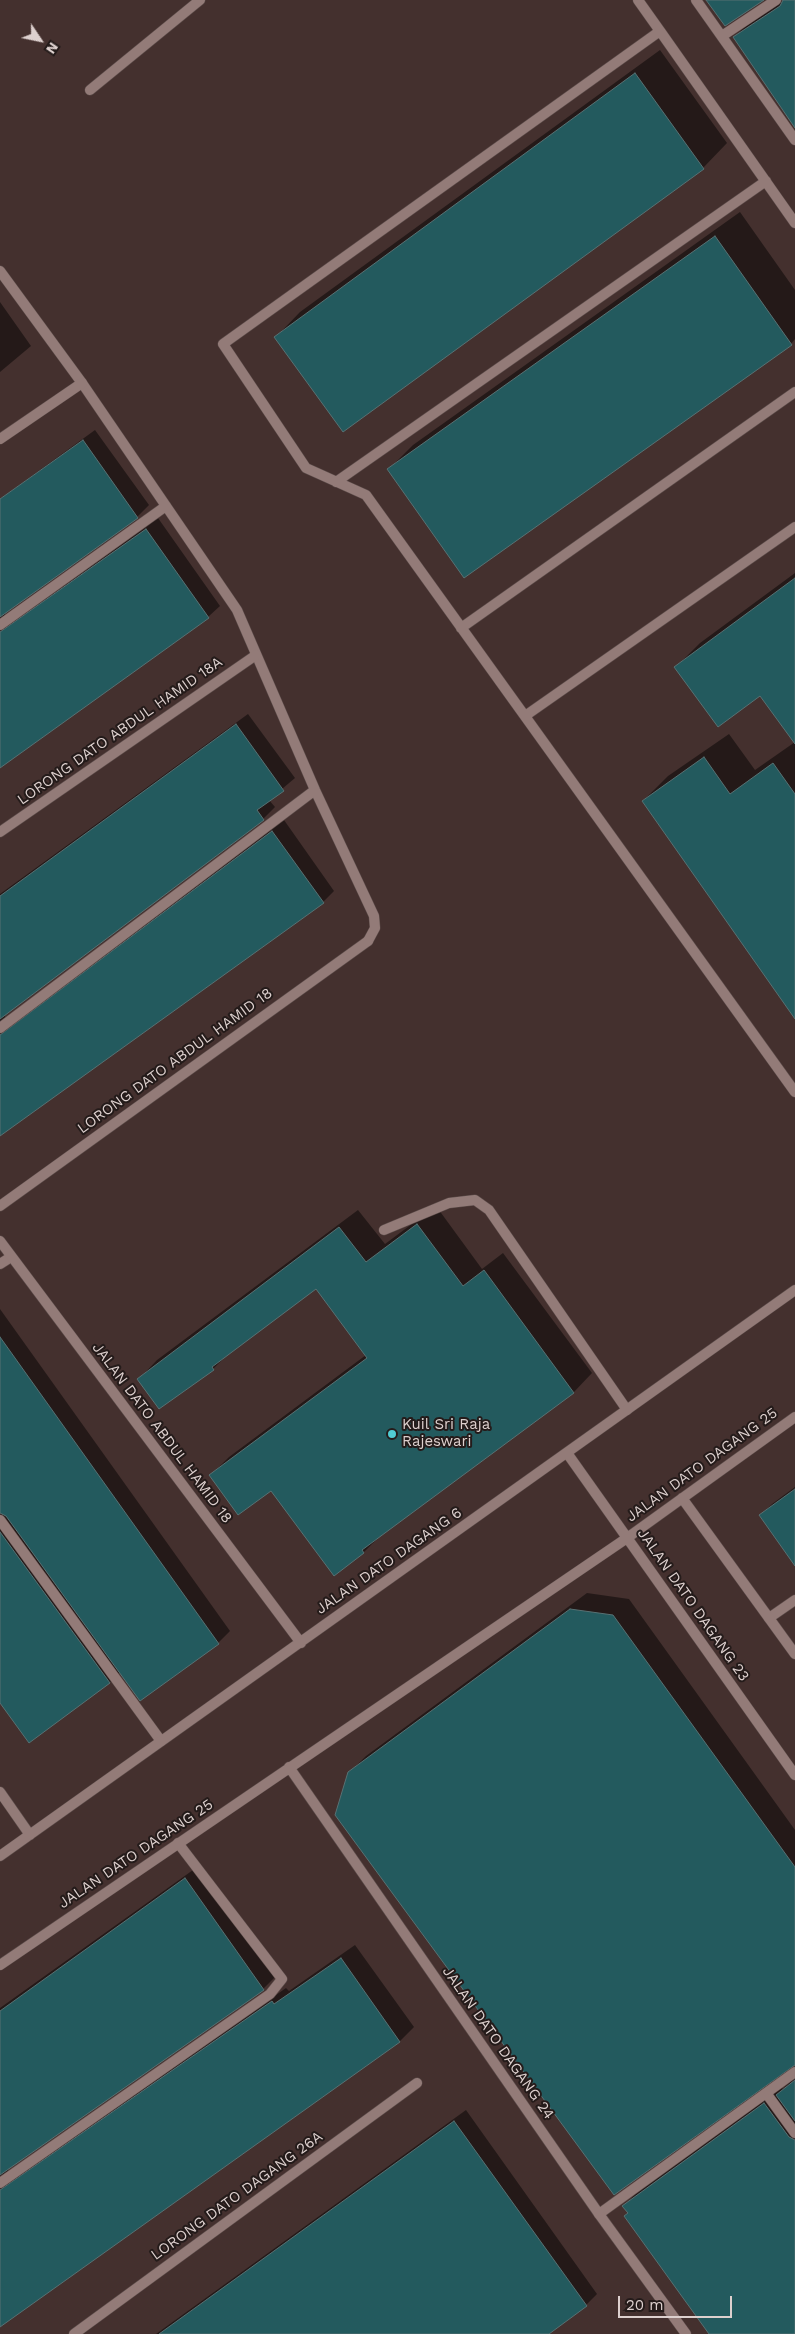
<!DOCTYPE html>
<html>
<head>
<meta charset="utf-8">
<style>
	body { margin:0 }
	#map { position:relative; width:795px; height:2334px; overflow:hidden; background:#44302e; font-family:"Work Sans",sans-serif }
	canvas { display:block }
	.north { position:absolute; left:15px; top:15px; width:50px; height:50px; -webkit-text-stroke:4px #241b1a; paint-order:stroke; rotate:124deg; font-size:14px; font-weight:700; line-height:20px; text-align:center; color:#ddd0ce }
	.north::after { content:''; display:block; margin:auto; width:18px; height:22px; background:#ddd0ce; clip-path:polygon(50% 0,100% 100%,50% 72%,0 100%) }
	.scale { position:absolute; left:618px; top:2296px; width:114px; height:22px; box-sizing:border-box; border:2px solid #ddd0ce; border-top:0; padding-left:6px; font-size:15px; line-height:18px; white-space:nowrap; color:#ddd0ce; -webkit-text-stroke:4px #241b1a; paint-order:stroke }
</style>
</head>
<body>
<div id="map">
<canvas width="795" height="2334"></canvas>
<div class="north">N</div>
<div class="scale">20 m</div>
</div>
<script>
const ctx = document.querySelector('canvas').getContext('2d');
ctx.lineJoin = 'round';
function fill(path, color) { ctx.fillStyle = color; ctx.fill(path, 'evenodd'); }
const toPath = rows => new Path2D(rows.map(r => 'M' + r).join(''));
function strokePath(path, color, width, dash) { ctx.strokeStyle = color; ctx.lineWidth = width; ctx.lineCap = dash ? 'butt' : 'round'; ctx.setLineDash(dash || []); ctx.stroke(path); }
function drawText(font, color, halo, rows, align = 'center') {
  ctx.font = font + ' "Work Sans",sans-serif'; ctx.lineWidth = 4; ctx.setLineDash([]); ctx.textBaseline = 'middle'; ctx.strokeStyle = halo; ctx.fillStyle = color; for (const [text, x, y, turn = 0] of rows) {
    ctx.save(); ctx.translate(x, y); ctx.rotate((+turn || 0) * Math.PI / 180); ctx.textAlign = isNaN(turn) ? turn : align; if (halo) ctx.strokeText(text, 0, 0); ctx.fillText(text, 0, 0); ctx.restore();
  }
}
fill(toPath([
	[784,0,795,0,795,96,734,37,746,26],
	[660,50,727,143,703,168,276,337,300,312],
	[740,212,795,290,795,339,791,344,389,469,413,445],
	[0,302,31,346,0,372],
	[95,430,149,505,137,517,5,612,5,617,10,620,17,620,158,518,220,606,208,617,0,766,0,499],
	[795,573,795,733,761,694,676,667,700,643],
	[248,714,295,778,269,800,275,807,263,819,5,1014,5,1020,10,1023,17,1022,284,820,334,891,323,902,0,1118,0,894],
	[729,734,755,770,795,742,795,1017,643,801,668,776],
	[436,1206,482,1269,503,1253,592,1373,574,1392,380,1536,364,1552,334,1574,272,1489,211,1475,229,1457,366,1355,317,1287,230,1352,213,1369,139,1379,157,1360,358,1210,385,1244],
	[0,1309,230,1631,218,1643,140,1699,120,1672,110,1682,29,1741,0,1701],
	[795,1487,795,1564,761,1515,772,1504],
	[587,1593,629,1599,795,1830,795,2065,349,1773,366,1756],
	[200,1865,277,1975,263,1989,7,2168,11,2175,19,2175,286,1988,289,1991,355,1945,414,2027,400,2041,0,2326,0,2008],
	[795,2077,795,2334,711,2334,625,2216,629,2212,624,2206,640,2189,781,2087,783,2089],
	[466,2110,597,2294,586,2305,546,2334,156,2334]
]), '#0007');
const building = toPath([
	[706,0,764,0,725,26,706,0],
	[783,0,795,0,795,128,733,37,780,6,783,0],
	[635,73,704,169,343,432,274,337,635,73],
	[715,236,792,345,464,578,387,469,715,236],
	[83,440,138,518,0,617,0,499,83,440],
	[146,529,209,618,0,768,0,632,146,529],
	[795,578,795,744,760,696,718,727,674,667,795,578],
	[236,724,284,791,257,810,264,820,0,1019,0,896,236,724],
	[704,757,730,794,773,763,795,794,795,1019,642,801,704,757],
	[272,831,324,903,0,1136,0,1035,272,831],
	[417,1224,463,1286,484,1270,574,1393,362,1550,364,1553,334,1576,271,1491,238,1515,209,1475,367,1358,316,1289,212,1367,214,1370,159,1409,137,1379,339,1227,366,1262,417,1224],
	[0,1337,219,1644,140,1701,6,1516,0,1513,0,1337],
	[795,1489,795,1566,759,1515,795,1489],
	[0,1532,110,1683,29,1743,0,1703,0,1532],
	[570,1609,613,1615,795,1867,795,2065,614,2195,335,1815,348,1772,570,1609],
	[185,1878,264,1990,0,2175,0,2011,185,1878],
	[341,1958,400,2042,0,2327,0,2190,272,2001,274,2004,341,1958],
	[795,2080,795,2121,776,2095,795,2080],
	[764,2103,789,2137,795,2140,795,2334,709,2334,624,2216,628,2213,622,2206,764,2103],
	[454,2121,587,2306,549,2334,159,2334,454,2121]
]);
fill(building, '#235a5e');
strokePath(building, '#587173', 1);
const lane = toPath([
	[638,0,660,31],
	[696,0,795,140],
	[722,36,776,0],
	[90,90,200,0],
	[795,223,660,31,223,344,306,468,366,495,795,1092],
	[0,271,82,383,237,610,315,790,374,916,375,928,368,941],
	[336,482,766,181],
	[0,625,166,506],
	[461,628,795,392],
	[525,716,795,527],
	[0,1028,315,790],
	[384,1230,449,1203,475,1200,489,1210,627,1410],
	[0,1264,11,1257],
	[0,1520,161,1741],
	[769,1618,795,1600],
	[766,2093,795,2133],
	[0,2183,270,1994,282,1979,178,1843],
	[599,2214,795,2072]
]);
const street = toPath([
	[0,439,82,383],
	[0,832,256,655],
	[0,1206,368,941],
	[0,1241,301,1643],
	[567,1453,795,1775],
	[682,1498,795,1654],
	[289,1767,599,2214,686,2334],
	[0,1792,30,1835],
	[0,1856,795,1290],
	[0,1965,627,1538,795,1417],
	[74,2334,417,2083]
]);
strokePath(lane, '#5c4c4a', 11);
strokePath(street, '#5c4c4a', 11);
strokePath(lane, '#937b78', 10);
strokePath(street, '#937b78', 10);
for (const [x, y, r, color] of [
	[392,1434,5,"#51ccd3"]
]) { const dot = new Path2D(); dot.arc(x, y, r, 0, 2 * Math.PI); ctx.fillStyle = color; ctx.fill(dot); strokePath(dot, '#241b1a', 2); }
drawText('15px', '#ddd0ce', '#241b1a', [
	["LORONG DATO ABDUL HAMID 18A",120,731,-35],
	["LORONG DATO ABDUL HAMID 18",175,1061,-36],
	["JALAN DATO ABDUL HAMID 18",162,1433,53],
	["JALAN DATO DAGANG 25",702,1465,-36],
	["JALAN DATO DAGANG 6",389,1561,-35],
	["JALAN DATO DAGANG 23",693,1605,55],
	["JALAN DATO DAGANG 25",136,1854,-34],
	["JALAN DATO DAGANG 24",498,2043,55],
	["LORONG DATO DAGANG 26A",237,2196,-36]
]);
drawText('15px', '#ddd0ce', '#241b1a', [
	["Kuil Sri Raja",402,1425],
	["Rajeswari",402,1442]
], 'left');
</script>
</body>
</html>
